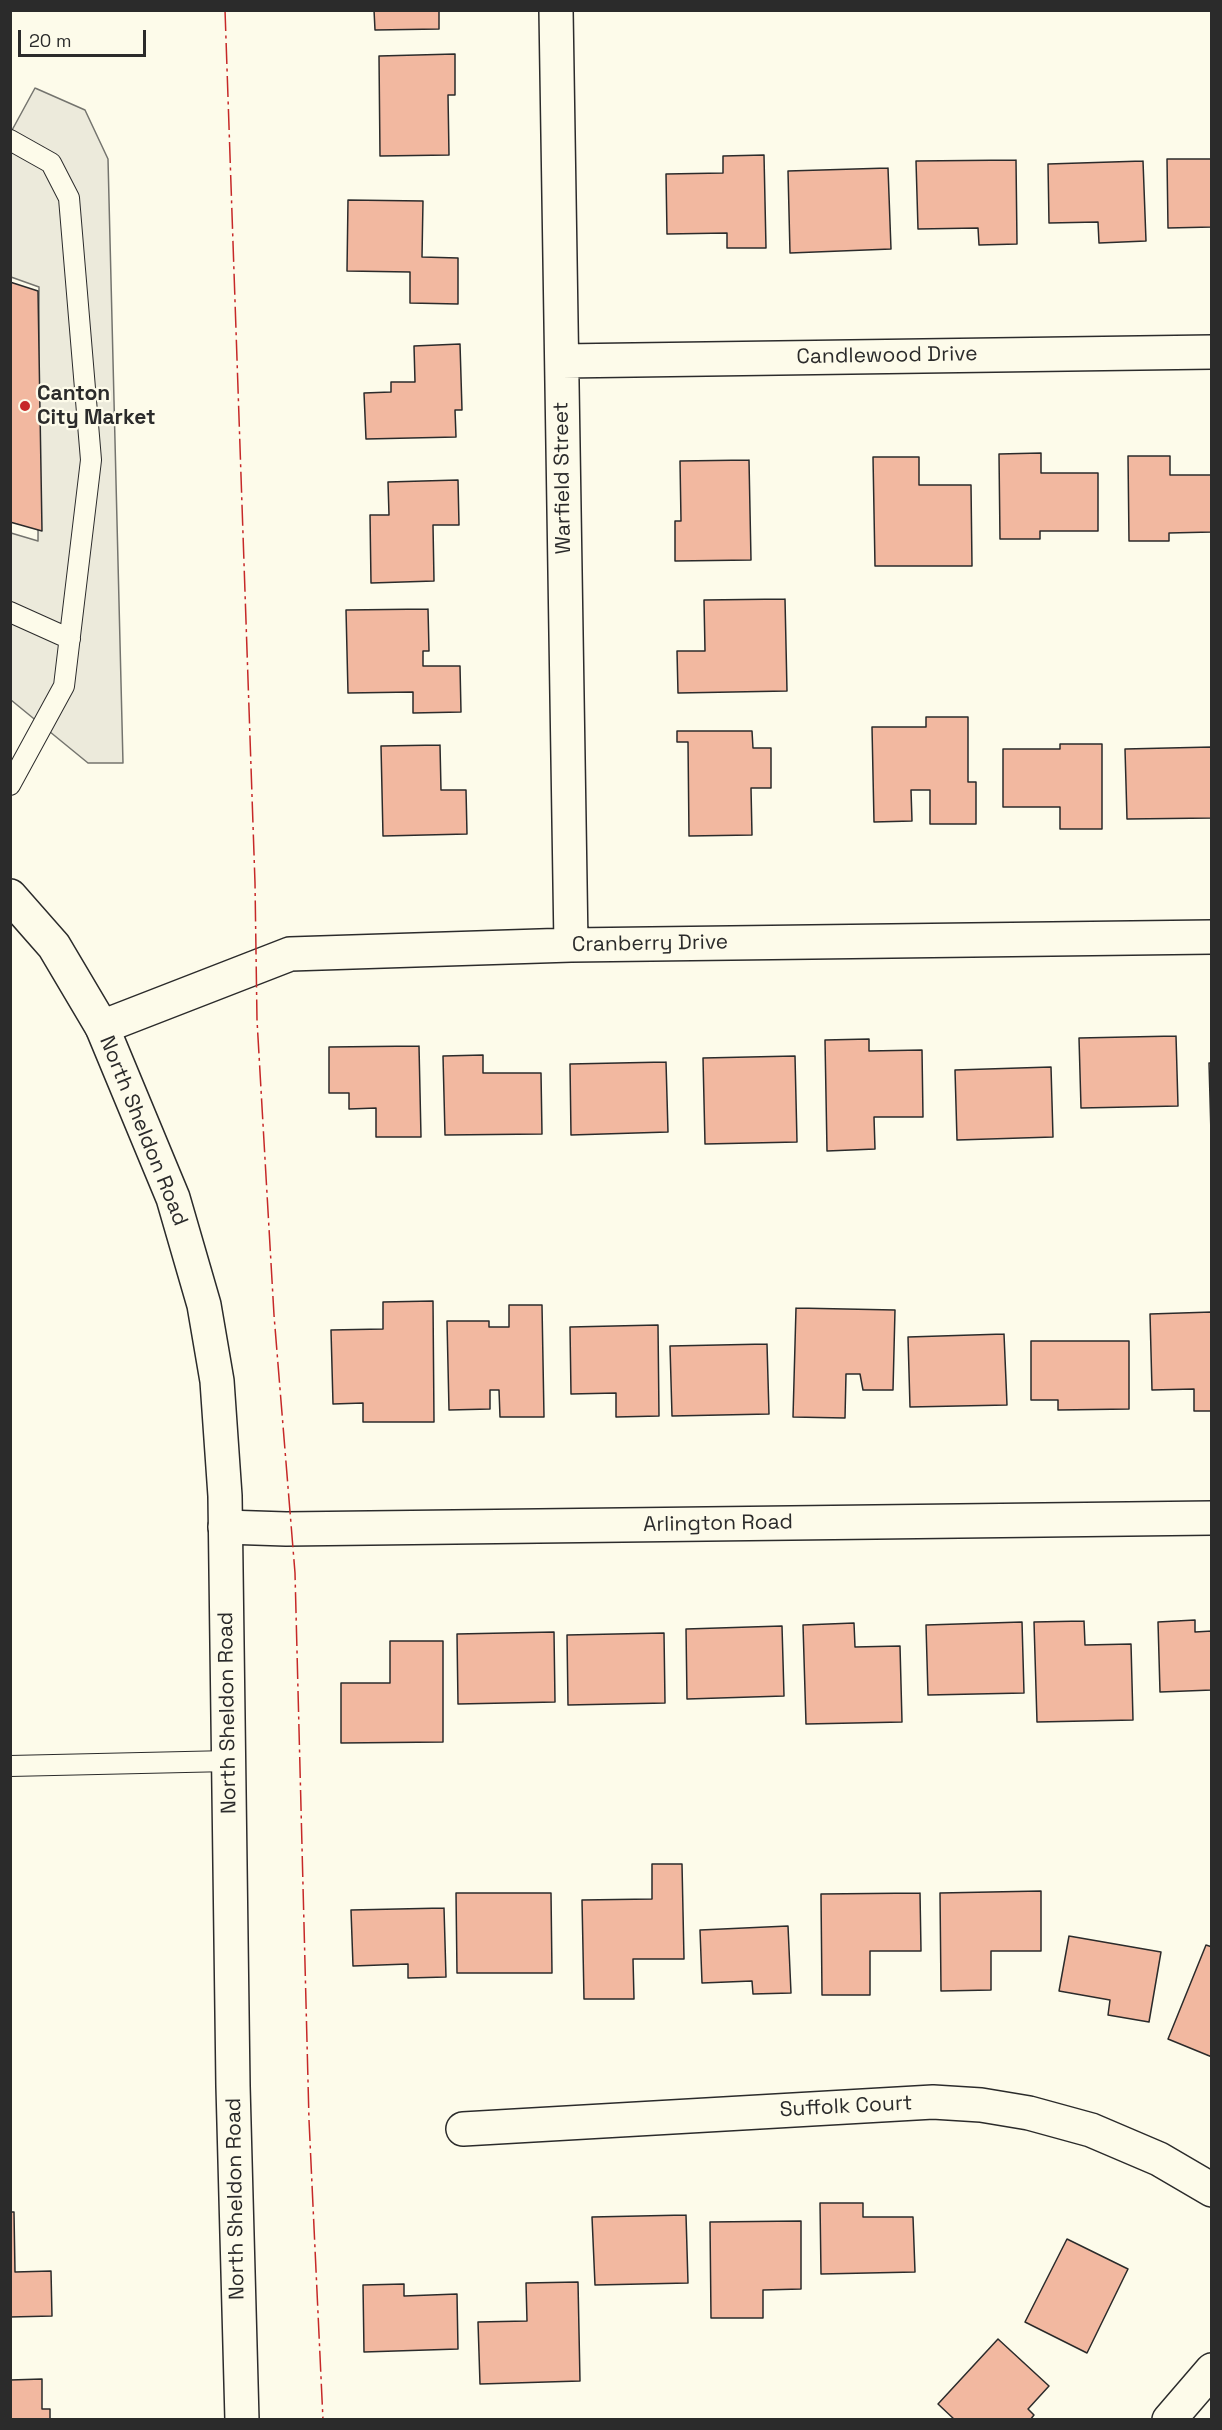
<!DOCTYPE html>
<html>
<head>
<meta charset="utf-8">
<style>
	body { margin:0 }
	#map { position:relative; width:1222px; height:2430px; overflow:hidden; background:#fdfbea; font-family:"Space Grotesk",sans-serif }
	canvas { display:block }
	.frame { position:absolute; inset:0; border:12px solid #2b2b2b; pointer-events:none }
	.scale { position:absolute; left:18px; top:30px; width:128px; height:27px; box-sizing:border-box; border:3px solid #2b2b2b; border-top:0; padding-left:8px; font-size:18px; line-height:21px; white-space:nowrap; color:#2b2b2b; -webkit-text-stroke:4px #fdfbea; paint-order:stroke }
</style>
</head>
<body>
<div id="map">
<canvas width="1222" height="2430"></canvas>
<div class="frame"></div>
<div class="scale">20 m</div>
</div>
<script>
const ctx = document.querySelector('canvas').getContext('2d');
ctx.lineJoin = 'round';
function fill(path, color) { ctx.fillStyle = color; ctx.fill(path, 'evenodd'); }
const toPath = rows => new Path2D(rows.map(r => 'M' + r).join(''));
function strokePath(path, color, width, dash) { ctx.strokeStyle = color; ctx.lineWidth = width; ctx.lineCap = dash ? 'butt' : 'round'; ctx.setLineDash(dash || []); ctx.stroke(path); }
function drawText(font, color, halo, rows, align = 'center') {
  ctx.font = font + ' "Space Grotesk",sans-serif'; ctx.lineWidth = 4.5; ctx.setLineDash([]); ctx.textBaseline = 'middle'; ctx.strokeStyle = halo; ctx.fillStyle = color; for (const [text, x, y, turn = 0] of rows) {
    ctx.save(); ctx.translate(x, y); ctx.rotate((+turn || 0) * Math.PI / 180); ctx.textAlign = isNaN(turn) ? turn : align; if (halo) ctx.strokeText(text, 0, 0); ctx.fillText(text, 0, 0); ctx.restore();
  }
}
const parking = toPath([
	[35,88,85,110,108,159,123,763,88,763,11,700,11,533,38,541,39,287,11,277,11,132,35,88]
]);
fill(parking, '#eceadb');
strokePath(parking, '#74746e', 1.5);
const building = toPath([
	[374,10,439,10,439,29,375,30,374,10],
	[455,54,455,95,448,95,449,155,380,156,379,56,455,54],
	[764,155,766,248,727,248,727,233,667,234,666,174,723,173,723,156,764,155],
	[1167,159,1212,159,1212,227,1168,228,1167,159],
	[1016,160,1017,244,979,245,978,228,918,229,916,161,1016,160],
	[1143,161,1146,241,1099,243,1098,222,1049,223,1048,164,1143,161],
	[888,168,891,249,790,253,788,171,888,168],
	[348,200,423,201,422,257,458,258,458,304,410,303,410,272,347,271,348,200],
	[10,282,38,291,42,531,10,522,10,282],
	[460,344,462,410,455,410,456,437,366,439,364,393,391,392,391,382,415,382,414,346,460,344],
	[1041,453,1041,473,1098,473,1098,531,1040,531,1040,539,1000,539,999,454,1041,453],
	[1128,456,1170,456,1170,475,1212,475,1212,532,1169,533,1169,541,1129,541,1128,456],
	[873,457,919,457,919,485,971,485,972,566,875,566,873,457],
	[749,460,751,560,675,561,675,521,681,521,680,461,749,460],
	[458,480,459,525,433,525,434,581,371,583,370,515,389,515,388,482,458,480],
	[785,599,787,691,678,693,677,651,705,651,704,600,785,599],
	[428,609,429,651,423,651,423,666,460,666,461,712,413,713,413,692,348,693,346,610,428,609],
	[926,717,968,717,968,782,976,782,976,824,930,824,930,790,911,790,912,821,874,822,872,727,926,727,926,717],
	[677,731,752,731,753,748,771,748,771,788,751,788,752,835,689,836,688,742,677,742,677,731],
	[1060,744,1102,744,1102,829,1060,829,1060,807,1003,807,1003,749,1060,749,1060,744],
	[440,745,441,790,466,790,467,834,383,836,381,746,440,745],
	[1212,747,1212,818,1127,819,1125,749,1212,747],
	[1176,1036,1178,1106,1081,1108,1079,1038,1176,1036],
	[869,1039,869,1051,922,1050,923,1117,874,1117,875,1149,827,1151,825,1040,869,1039],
	[419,1046,421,1137,376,1137,376,1108,349,1109,349,1093,329,1093,329,1047,419,1046],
	[483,1055,483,1073,541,1073,542,1134,445,1135,443,1056,483,1055],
	[795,1056,797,1142,705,1144,703,1058,795,1056],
	[666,1062,668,1132,571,1135,570,1064,666,1062],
	[1209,1063,1212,1063,1211,1134,1209,1063],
	[1051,1067,1053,1137,957,1140,955,1070,1051,1067],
	[433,1301,434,1422,363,1422,363,1403,333,1404,331,1330,383,1329,383,1302,433,1301],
	[509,1305,542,1305,544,1417,500,1417,499,1390,490,1390,490,1409,449,1410,447,1321,489,1321,489,1327,509,1327,509,1305],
	[796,1308,895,1310,893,1390,863,1390,860,1374,846,1374,845,1418,793,1417,796,1308],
	[1212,1312,1212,1411,1194,1411,1194,1389,1152,1390,1150,1314,1212,1312],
	[658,1325,659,1416,616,1417,616,1393,571,1394,570,1327,658,1325],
	[1004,1334,1007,1405,910,1407,908,1337,1004,1334],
	[1031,1341,1129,1341,1129,1409,1058,1410,1058,1400,1031,1400,1031,1341],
	[767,1344,769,1414,672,1416,670,1346,767,1344],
	[1195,1620,1195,1632,1212,1631,1212,1690,1160,1692,1158,1622,1195,1620],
	[1084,1621,1085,1645,1131,1644,1133,1720,1037,1722,1034,1622,1084,1621],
	[1022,1622,1024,1693,928,1695,926,1625,1022,1622],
	[854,1623,855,1647,900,1646,902,1722,806,1724,803,1625,854,1623],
	[782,1626,784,1696,687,1699,686,1629,782,1626],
	[554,1632,555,1702,458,1704,457,1634,554,1632],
	[664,1633,665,1703,568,1705,567,1635,664,1633],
	[390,1641,443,1641,443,1742,341,1743,341,1683,390,1683,390,1641],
	[652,1864,682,1864,684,1959,633,1959,634,1999,584,1999,582,1900,652,1899,652,1864],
	[1041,1891,1041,1951,991,1951,991,1990,941,1991,940,1893,1041,1891],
	[456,1893,551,1893,552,1973,457,1973,456,1893],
	[920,1893,921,1951,870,1951,870,1995,822,1995,821,1894,920,1893],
	[444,1908,446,1977,408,1978,408,1964,353,1966,351,1910,444,1908],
	[788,1926,791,1993,753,1994,752,1981,702,1983,700,1930,788,1926],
	[1069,1936,1161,1952,1149,2022,1108,2015,1110,2000,1059,1991,1069,1936],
	[1206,1945,1212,1947,1212,2057,1168,2039,1206,1945],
	[820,2203,863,2203,863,2217,913,2217,915,2272,821,2274,820,2203],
	[10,2212,14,2212,15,2272,51,2271,52,2316,10,2317,10,2212],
	[686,2215,688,2283,595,2285,592,2217,686,2215],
	[801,2221,801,2289,763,2290,763,2318,711,2318,710,2222,801,2221],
	[1067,2239,1128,2269,1087,2353,1025,2322,1067,2239],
	[578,2282,580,2381,480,2384,478,2322,527,2321,526,2283,578,2282],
	[404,2284,404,2296,457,2294,458,2349,364,2352,363,2285,404,2284],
	[998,2339,1049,2386,1028,2409,1034,2415,1030,2420,955,2420,938,2404,998,2339],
	[42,2379,42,2409,50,2409,50,2420,10,2420,10,2380,42,2379]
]);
fill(building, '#f2b8a0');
strokePath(building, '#2b2b2b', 1.5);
const lane = toPath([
	[10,140,51,163,69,198,91,460,64,686,10,785],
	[10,612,70,639],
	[10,1766,229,1761]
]);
const street = toPath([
	[556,10,571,945],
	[562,361,1212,352],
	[102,1027,290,954,571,945,1212,937],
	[225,1527,286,1529,1212,1518],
	[463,2129,933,2102,981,2105,1029,2113,1091,2130,1159,2159,1212,2190],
	[1169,2420,1212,2370]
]);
const secondary = toPath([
	[10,896,54,946,102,1027,173,1198,204,1305,217,1381,225,1496,233,2086,242,2420]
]);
strokePath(lane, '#2b2b2b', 22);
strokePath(street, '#2b2b2b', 36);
strokePath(secondary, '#2b2b2b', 36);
strokePath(lane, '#fdfbea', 20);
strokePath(street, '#fdfbea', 33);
strokePath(secondary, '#fdfbea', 33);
strokePath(toPath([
	[225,10,255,883,257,1020,274,1315,295,1573,309,2120,323,2420]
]), '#c62828', 1.5, [21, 4.5, 3, 4.5]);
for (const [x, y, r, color] of [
	[25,406,6,"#c62828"]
]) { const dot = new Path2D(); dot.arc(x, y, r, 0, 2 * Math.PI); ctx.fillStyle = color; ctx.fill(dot); strokePath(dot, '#fdfbea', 2); }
drawText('21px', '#2b2b2b', '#fdfbea', [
	["Candlewood Drive",887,356,-1],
	["Warfield Street",563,478,-91],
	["Cranberry Drive",650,944,-1],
	["North Sheldon Road",143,1131,68],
	["Arlington Road",718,1524,-1],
	["North Sheldon Road",228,1713,-91],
	["Suffolk Court",846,2107,-3],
	["North Sheldon Road",236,2199,-91]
]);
drawText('bold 21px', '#2b2b2b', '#fdfbea', [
	["Canton",37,394],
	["City Market",37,418]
], 'left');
</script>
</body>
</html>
